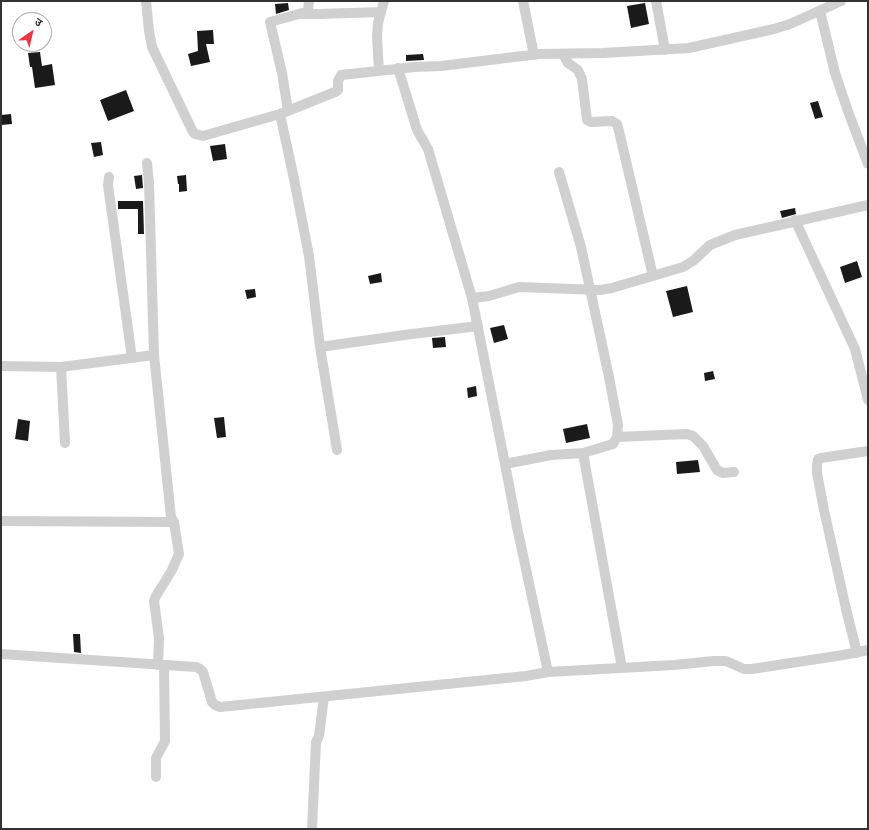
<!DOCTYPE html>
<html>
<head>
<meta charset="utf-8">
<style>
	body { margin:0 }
	#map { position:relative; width:869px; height:830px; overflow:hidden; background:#fff; font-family:"Roboto Condensed","Noto Sans Devanagari",sans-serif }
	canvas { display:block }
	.frame { position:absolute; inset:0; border:2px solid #333; pointer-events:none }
	.north { position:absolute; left:12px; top:12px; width:40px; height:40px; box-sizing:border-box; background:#fff; border:1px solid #adadad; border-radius:50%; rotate:34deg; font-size:11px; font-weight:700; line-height:16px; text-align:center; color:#333 }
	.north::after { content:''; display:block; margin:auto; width:14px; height:18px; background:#e63946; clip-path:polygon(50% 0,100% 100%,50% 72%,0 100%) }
</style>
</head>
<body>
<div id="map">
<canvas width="869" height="830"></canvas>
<div class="frame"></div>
<div class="north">उ</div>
</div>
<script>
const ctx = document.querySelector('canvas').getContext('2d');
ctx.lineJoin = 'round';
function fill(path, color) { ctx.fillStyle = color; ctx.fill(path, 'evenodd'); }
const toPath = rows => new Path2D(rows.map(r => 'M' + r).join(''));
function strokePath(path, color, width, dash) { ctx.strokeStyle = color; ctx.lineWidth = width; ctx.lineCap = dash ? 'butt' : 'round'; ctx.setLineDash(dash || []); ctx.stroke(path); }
fill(toPath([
	[288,3,289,10,276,14,275,4],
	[645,3,649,24,631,28,627,6],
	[213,30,214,44,206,44,210,62,191,66,188,54,198,51,197,31],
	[40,52,42,66,52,64,55,85,35,88,32,67,30,67,28,53],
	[423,54,424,60,406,61,406,55],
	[126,90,134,111,108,121,100,100],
	[818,101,823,117,815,119,810,103],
	[11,114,12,124,1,125,1,115],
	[101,142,103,155,94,157,91,143],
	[225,144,227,159,213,161,210,146],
	[142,175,143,188,136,189,134,176],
	[186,175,187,191,179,192,179,184,178,184,177,176],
	[118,201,143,201,144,234,138,234,138,209,118,209],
	[795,208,796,214,782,218,780,211],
	[857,261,862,277,845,283,840,267],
	[381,273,382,282,370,284,368,276],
	[687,286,693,312,673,317,666,291],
	[255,289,256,297,247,299,245,290],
	[504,325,508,339,494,343,490,328],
	[445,337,446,347,433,348,432,338],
	[713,371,715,379,705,381,704,373],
	[476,386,477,396,468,398,467,388],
	[224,417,226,437,217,438,214,418],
	[18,419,30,421,28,441,15,439],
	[587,424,590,438,566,443,563,429],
	[698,460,700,472,677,474,676,462],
	[73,634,80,634,81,653,74,652]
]), '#1a1a1a');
strokePath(toPath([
	[146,1,149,31,152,47,193,132,195,134,203,136,280,114,335,92,338,90,338,81,341,75,415,67,441,66,539,54,603,53,689,48,774,29,790,24,841,1],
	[523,1,534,55],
	[656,1,665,50],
	[820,11,835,73,849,114,868,164],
	[301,14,318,14,381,12],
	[563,54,568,63,578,70,582,79,587,120,591,122,612,121,617,124,618,127,653,276],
	[398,68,417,130,428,149,472,298,505,464,517,527,548,672],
	[379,71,377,36,378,23,384,1],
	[288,111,282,73,270,22,306,12,308,9,309,1],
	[280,114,294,179,309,256,320,347,337,450],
	[109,177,108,185,132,358],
	[795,220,855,349,868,400],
	[472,298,489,296,519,287,600,290,612,288,683,267,693,261,710,245,735,235,868,205],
	[320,347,404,335,478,326],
	[154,355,171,517,174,522],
	[1,366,61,367,154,355,149,183,147,163],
	[61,367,65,443],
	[617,437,687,434,693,436,703,446,717,470,723,473,734,472],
	[583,453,622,668],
	[505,464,551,455,583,453,613,444,617,437,618,425,609,377,581,247,559,172],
	[1,521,174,522,179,554,172,570,156,596,154,601,159,638,158,665],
	[857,653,846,609,824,510,817,473,817,465,818,459,821,458,868,451],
	[1,654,196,667,200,669,203,672,212,702,215,705,220,707,526,676,548,672,674,665,714,661,726,661,744,669,752,669,843,655,868,650],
	[156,777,156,758,165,741,164,666],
	[312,829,316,742,319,736,324,697]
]), '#d0d0d0', 10);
</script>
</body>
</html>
